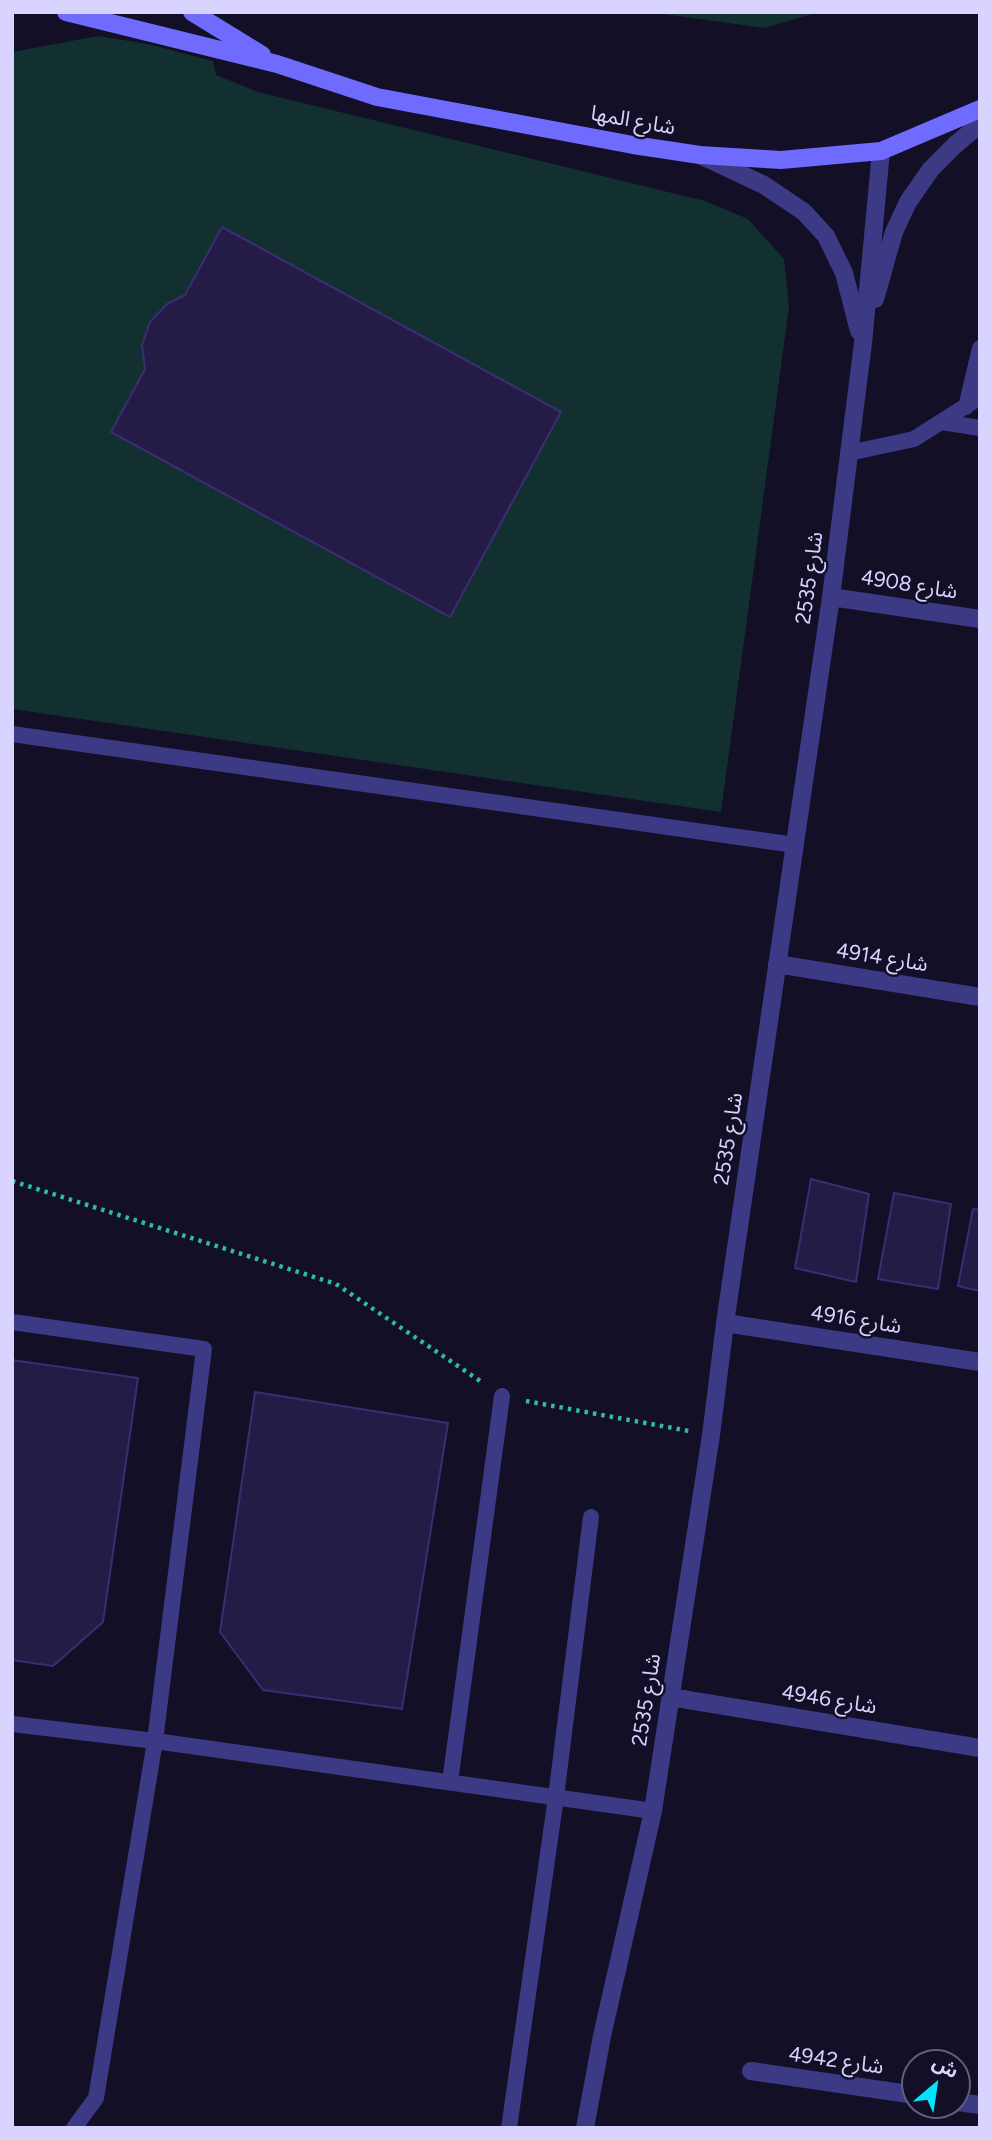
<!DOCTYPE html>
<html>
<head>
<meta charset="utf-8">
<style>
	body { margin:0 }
	#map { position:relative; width:992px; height:2140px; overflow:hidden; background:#130f26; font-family:Figtree,"Noto Sans Arabic",sans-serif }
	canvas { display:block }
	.frame { position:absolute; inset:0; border:14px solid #d9d4ff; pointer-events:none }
	.north { position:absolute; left:901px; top:2049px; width:70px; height:70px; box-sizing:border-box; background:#130f26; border:2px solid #625e7d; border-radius:50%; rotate:29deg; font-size:19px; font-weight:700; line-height:28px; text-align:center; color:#d9d4ff }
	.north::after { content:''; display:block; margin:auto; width:24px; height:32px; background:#00e5ff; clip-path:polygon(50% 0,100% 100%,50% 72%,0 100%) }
</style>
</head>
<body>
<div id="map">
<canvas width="992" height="2140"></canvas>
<div class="frame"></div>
<div class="north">ش</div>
</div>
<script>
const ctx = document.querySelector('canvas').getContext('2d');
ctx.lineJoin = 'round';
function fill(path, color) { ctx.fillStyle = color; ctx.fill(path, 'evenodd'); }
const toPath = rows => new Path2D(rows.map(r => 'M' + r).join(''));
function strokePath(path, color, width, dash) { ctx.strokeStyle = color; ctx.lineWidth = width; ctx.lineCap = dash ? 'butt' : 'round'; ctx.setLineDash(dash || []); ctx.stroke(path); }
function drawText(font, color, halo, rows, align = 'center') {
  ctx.font = font + ' Figtree,"Noto Sans Arabic",sans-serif'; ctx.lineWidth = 5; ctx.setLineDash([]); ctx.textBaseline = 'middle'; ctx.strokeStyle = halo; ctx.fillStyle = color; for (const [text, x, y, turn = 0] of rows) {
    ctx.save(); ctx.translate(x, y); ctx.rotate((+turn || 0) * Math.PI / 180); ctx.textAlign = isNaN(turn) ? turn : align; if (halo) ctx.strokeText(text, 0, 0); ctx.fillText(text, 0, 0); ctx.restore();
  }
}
fill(toPath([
	[649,12,819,12,764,28],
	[98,36,148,44,213,61,216,75,258,92,705,201,748,219,784,259,789,307,721,812,12,709,12,52]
]), '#12302f');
const building = toPath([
	[222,227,561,412,450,617,111,432,145,369,142,345,150,322,167,304,185,295,222,227],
	[811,1179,869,1194,856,1282,795,1268,811,1179],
	[894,1193,951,1204,938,1289,878,1279,894,1193],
	[973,1209,980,1210,980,1291,958,1286,973,1209],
	[12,1360,138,1378,103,1622,53,1666,12,1660,12,1360],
	[255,1392,448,1423,402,1709,263,1690,220,1632,255,1392]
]);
fill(building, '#241b47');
strokePath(building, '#3b2d73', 2);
strokePath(toPath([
	[12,1181,336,1284,483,1383],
	[526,1401,689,1431]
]), '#2fb8b0', 4.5, [3.5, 5]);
strokePath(toPath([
	[966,407,980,348],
	[942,422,980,428],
	[849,453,914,439,980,397],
	[12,734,795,845],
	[12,1322,204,1349,155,1741,12,1724],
	[450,1782,502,1396],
	[74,2128,96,2098,155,1741,653,1811],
	[509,2128,556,1797,591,1517]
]), '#3d3a85', 16);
strokePath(toPath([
	[700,155,764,185,804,212,826,236,844,273,859,331],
	[875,299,894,232,908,202,931,169,955,145,980,124],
	[831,597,980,619],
	[777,964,980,997],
	[725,1323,980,1362],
	[670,1697,980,1748],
	[751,2071,915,2095],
	[957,2102,980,2105],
	[585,2128,602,2036,653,1811,711,1435,725,1323,831,597,863,343,881,151]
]), '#3d3a85', 18);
strokePath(toPath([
	[66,12,277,64,377,97,633,145,700,155,781,160,881,151,980,109],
	[192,12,262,55]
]), '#6f6bff', 18);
drawText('21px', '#d9d4ff', '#130f26', [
	["شارع المها",633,121,10],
	["2535 شارع",810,578,-82],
	["4908 شارع",909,585,9],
	["4914 شارع",882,958,9],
	["2535 شارع",729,1139,-81],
	["4916 شارع",856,1320,9],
	["2535 شارع",647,1700,-81],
	["4946 شارع",829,1700,9],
	["4942 شارع",836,2061,8]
]);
</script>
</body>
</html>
